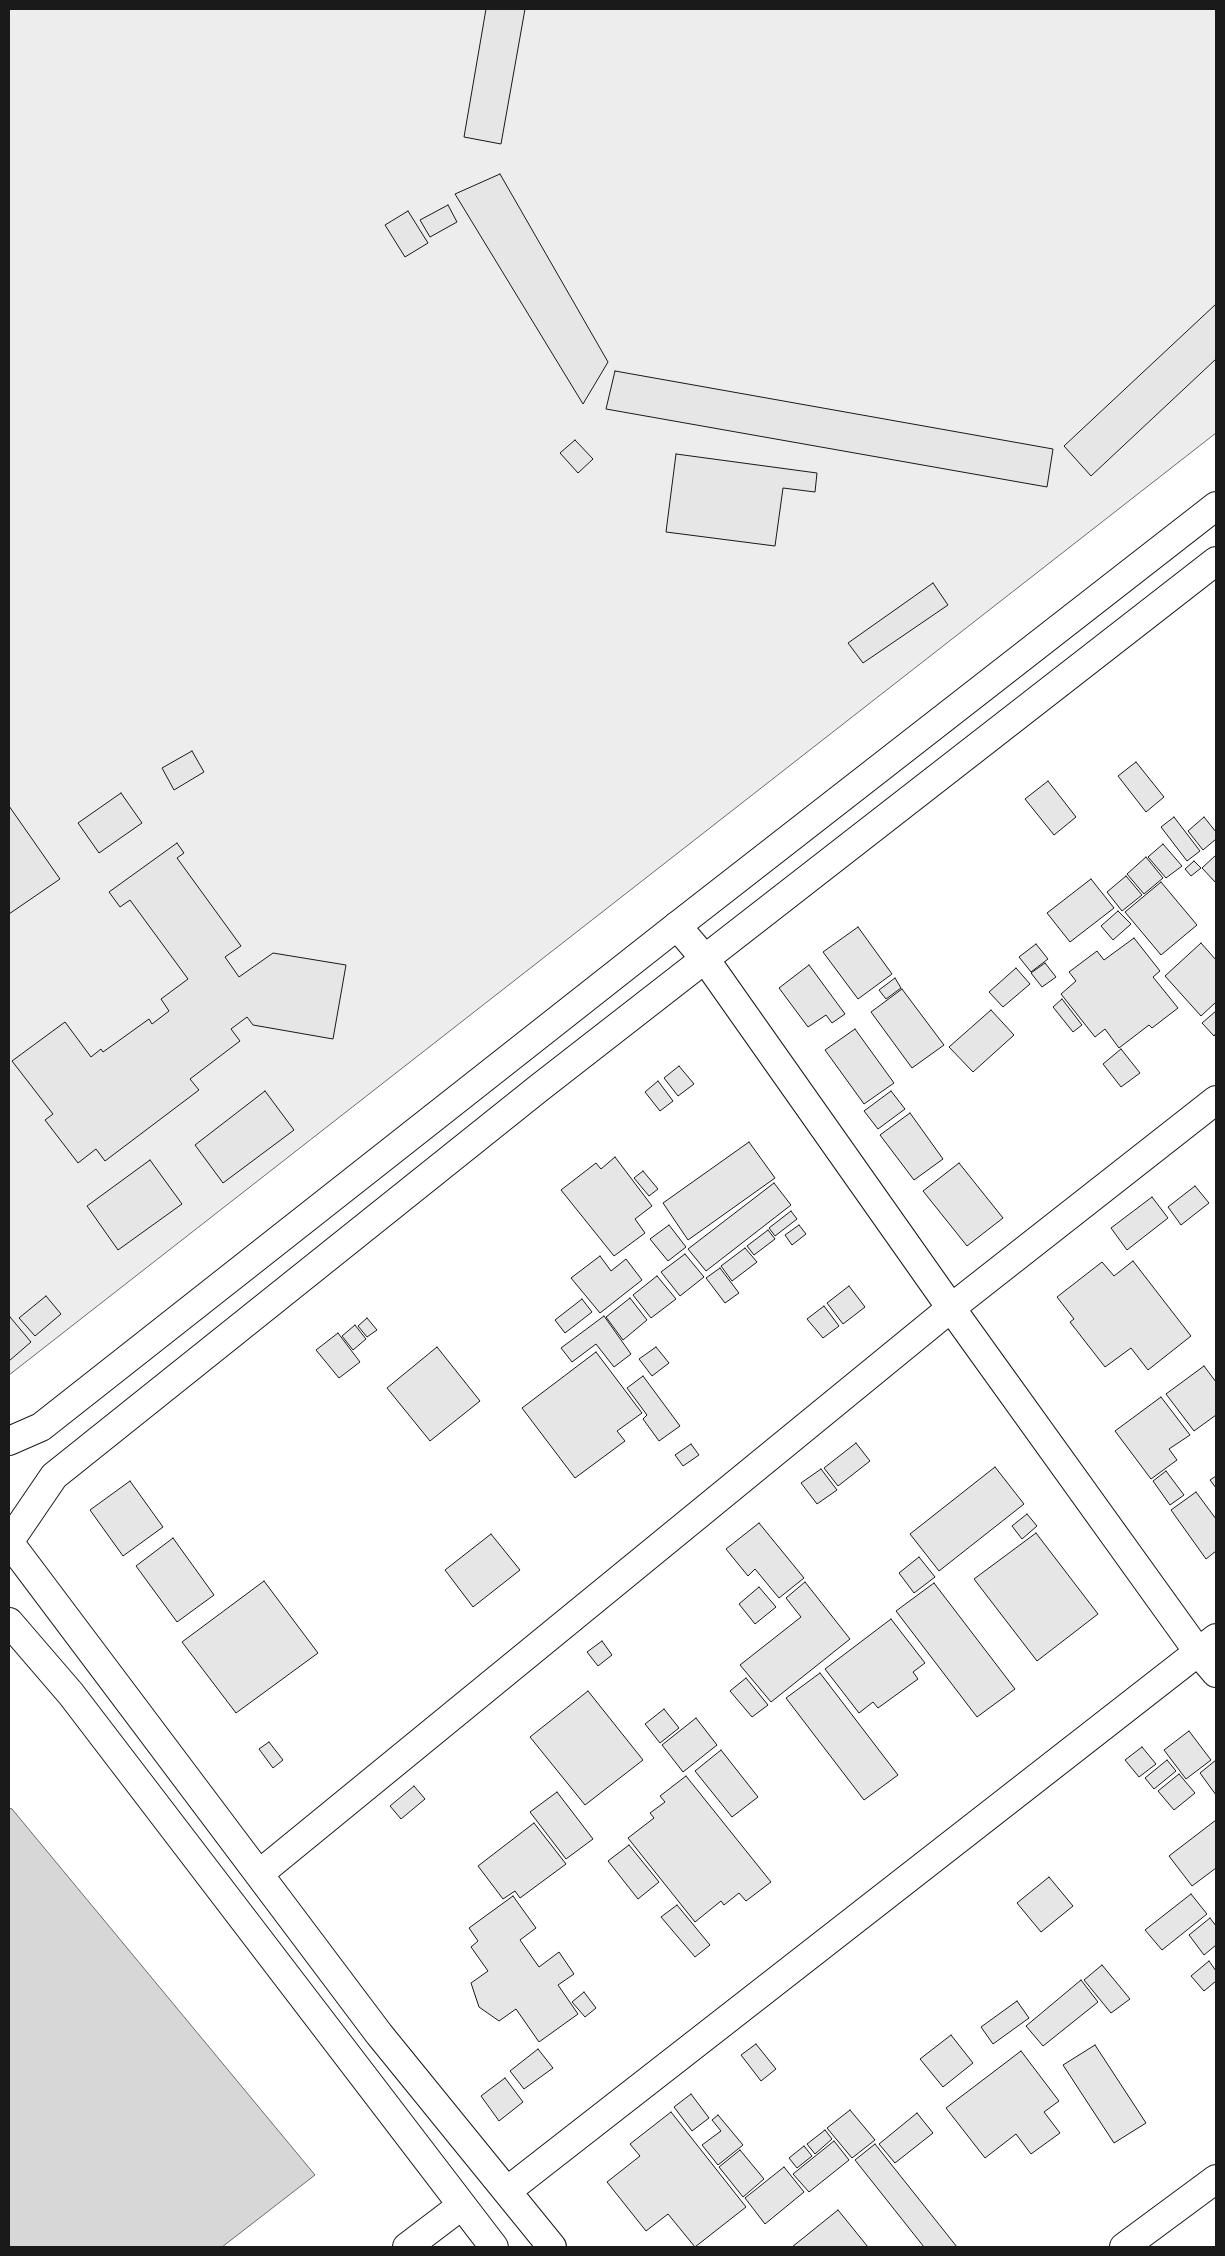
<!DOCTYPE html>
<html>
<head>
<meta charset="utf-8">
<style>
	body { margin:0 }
	#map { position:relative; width:1225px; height:2256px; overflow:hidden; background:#fff; font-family:Cabin,sans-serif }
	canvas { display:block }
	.frame { position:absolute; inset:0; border:10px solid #1a1a1a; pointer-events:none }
</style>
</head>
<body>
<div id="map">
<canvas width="1225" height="2256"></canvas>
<div class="frame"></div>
</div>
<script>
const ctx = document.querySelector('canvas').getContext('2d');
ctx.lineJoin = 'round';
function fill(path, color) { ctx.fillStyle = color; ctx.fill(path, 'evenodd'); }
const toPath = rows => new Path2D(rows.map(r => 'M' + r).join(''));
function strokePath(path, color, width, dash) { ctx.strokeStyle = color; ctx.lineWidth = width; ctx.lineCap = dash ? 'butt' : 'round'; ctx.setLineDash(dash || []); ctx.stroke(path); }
const built = toPath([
	[9,9,1216,9,1216,433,9,1375,9,9]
]);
fill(built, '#ededed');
strokePath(built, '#6a6a6a', 1);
const water = toPath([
	[9,1808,12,1809,315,2175,222,2247,9,2247,9,1808]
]);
fill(water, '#d7d7d7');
strokePath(water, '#6a6a6a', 1);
const building = toPath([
	[486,9,525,9,501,144,464,137,486,9],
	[500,174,608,362,583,404,455,194,500,174],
	[448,205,457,222,430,237,420,220,448,205],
	[408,211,428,243,405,257,385,225,408,211],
	[1216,304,1216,359,1091,476,1064,446,1216,304],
	[615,371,1053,449,1047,487,606,409,615,371],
	[575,440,593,459,578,473,560,453,575,440],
	[676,454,817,473,815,492,783,488,775,546,666,532,676,454],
	[933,583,948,605,863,663,848,643,933,583],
	[192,751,204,772,174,790,162,768,192,751],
	[1136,762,1164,797,1146,812,1118,776,1136,762],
	[1048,781,1076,817,1054,835,1025,799,1048,781],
	[121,793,142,823,99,853,78,823,121,793],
	[9,806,60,879,9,914,9,806],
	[1174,817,1200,851,1187,861,1161,827,1174,817],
	[1204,817,1216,832,1216,839,1203,850,1188,831,1204,817],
	[177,843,184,853,177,858,241,946,225,957,239,977,273,953,346,965,333,1039,253,1025,247,1017,231,1029,240,1041,190,1079,199,1090,105,1161,96,1149,78,1163,45,1120,53,1114,12,1061,65,1022,91,1057,101,1049,103,1052,149,1019,152,1024,169,1011,161,999,188,979,130,900,120,907,109,892,177,843],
	[1163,844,1182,866,1166,878,1148,857,1163,844],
	[1216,855,1216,883,1202,868,1216,855],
	[1146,857,1163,878,1144,894,1127,874,1146,857],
	[1194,861,1201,868,1191,876,1185,869,1194,861],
	[1126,876,1142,895,1122,911,1107,892,1126,876],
	[1091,879,1114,908,1070,942,1047,913,1091,879],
	[1161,882,1197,925,1161,955,1125,912,1161,882],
	[1118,911,1131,924,1113,940,1101,926,1118,911],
	[858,927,892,974,858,999,823,952,858,927],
	[1134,938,1160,971,1153,977,1178,1008,1152,1028,1149,1025,1119,1048,1105,1029,1095,1037,1061,994,1076,981,1069,972,1097,951,1104,960,1134,938],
	[1201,943,1216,960,1216,1002,1201,1016,1165,976,1201,943],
	[1036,944,1048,959,1031,972,1019,957,1036,944],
	[1045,963,1056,977,1042,987,1031,973,1045,963],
	[809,965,845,1014,832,1023,826,1015,808,1027,779,988,809,965],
	[1016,968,1030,984,1003,1007,989,992,1016,968],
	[895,978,901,988,886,999,879,990,895,978],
	[902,989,944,1045,912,1068,871,1012,902,989],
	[1062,999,1082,1025,1073,1032,1053,1007,1062,999],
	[991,1010,1014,1035,973,1072,949,1047,991,1010],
	[1216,1011,1216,1033,1214,1036,1202,1023,1216,1011],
	[855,1029,894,1083,864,1104,825,1050,855,1029],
	[1121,1049,1140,1073,1121,1087,1103,1064,1121,1049],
	[679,1066,694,1084,678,1096,664,1078,679,1066],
	[658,1081,673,1101,660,1111,645,1092,658,1081],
	[265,1091,294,1130,223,1183,195,1145,265,1091],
	[891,1091,905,1109,878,1129,864,1111,891,1091],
	[910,1113,943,1159,914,1180,880,1135,910,1113],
	[749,1142,775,1178,688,1240,663,1203,749,1142],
	[615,1157,652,1206,635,1219,645,1233,614,1256,561,1190,596,1163,601,1169,615,1157],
	[150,1160,182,1204,118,1250,87,1206,150,1160],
	[959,1163,1003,1218,967,1246,923,1191,959,1163],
	[643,1171,658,1189,649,1196,634,1178,643,1171],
	[774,1183,791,1205,706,1271,688,1249,774,1183],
	[1195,1186,1209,1203,1181,1225,1168,1207,1195,1186],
	[1152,1197,1168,1218,1127,1250,1111,1228,1152,1197],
	[791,1211,797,1219,775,1236,769,1228,791,1211],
	[669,1225,686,1247,668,1261,650,1239,669,1225],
	[799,1225,806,1234,792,1245,785,1235,799,1225],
	[768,1230,775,1239,754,1255,747,1246,768,1230],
	[745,1248,757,1262,732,1281,721,1266,745,1248],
	[685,1254,704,1277,680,1296,661,1272,685,1254],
	[600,1256,611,1271,626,1259,642,1280,600,1313,571,1278,600,1256],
	[1133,1261,1191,1336,1148,1370,1131,1348,1105,1367,1070,1322,1074,1319,1057,1297,1102,1262,1114,1276,1133,1261],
	[720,1268,739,1293,725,1303,706,1278,720,1268],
	[657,1276,676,1299,651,1318,633,1295,657,1276],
	[849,1286,865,1307,843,1324,827,1303,849,1286],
	[46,1296,61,1314,35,1336,19,1318,46,1296],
	[630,1298,647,1320,623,1340,606,1317,630,1298],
	[582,1299,592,1312,565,1333,555,1320,582,1299],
	[824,1306,839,1326,823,1338,807,1319,824,1306],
	[604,1316,631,1354,614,1367,596,1344,572,1362,561,1348,604,1316],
	[10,1317,31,1342,9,1361,9,1318,10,1317],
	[367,1318,377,1330,367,1337,358,1326,367,1318],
	[355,1325,366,1339,353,1350,342,1336,355,1325],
	[338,1333,360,1362,339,1378,316,1350,338,1333],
	[437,1347,480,1401,430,1441,387,1388,437,1347],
	[656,1347,669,1363,652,1376,639,1359,656,1347],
	[596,1352,642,1413,617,1431,625,1441,575,1478,522,1408,596,1352],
	[1204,1366,1216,1382,1216,1415,1194,1431,1166,1394,1204,1366],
	[643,1376,680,1426,659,1441,643,1419,647,1415,627,1388,643,1376],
	[1161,1397,1190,1435,1169,1449,1177,1460,1151,1479,1115,1431,1161,1397],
	[856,1443,870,1461,838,1486,824,1468,856,1443],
	[691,1444,699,1455,683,1466,675,1455,691,1444],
	[995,1467,1024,1504,939,1571,910,1534,995,1467],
	[821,1469,837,1490,817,1504,801,1483,821,1469],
	[1166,1471,1184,1495,1170,1505,1153,1481,1166,1471],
	[1216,1476,1216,1488,1210,1480,1216,1476],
	[130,1481,163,1527,123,1556,90,1510,130,1481],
	[1196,1492,1216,1519,1216,1551,1206,1559,1171,1510,1196,1492],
	[1027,1514,1037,1526,1022,1539,1012,1526,1027,1514],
	[759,1523,804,1578,779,1598,755,1569,748,1576,726,1549,759,1523],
	[1036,1533,1098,1614,1037,1661,974,1579,1036,1533],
	[491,1534,520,1570,473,1607,445,1570,491,1534],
	[173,1538,214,1595,177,1622,136,1566,173,1538],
	[919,1557,935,1577,914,1593,899,1573,919,1557],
	[264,1581,318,1653,236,1713,182,1642,264,1581],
	[805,1582,850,1639,771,1702,740,1665,801,1617,786,1598,805,1582],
	[934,1583,1015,1689,977,1717,896,1611,934,1583],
	[759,1587,776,1607,755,1624,739,1604,759,1587],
	[891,1619,925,1663,913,1672,918,1679,878,1708,873,1702,859,1713,825,1669,891,1619],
	[602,1641,612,1655,598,1666,587,1652,602,1641],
	[820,1673,898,1775,864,1800,786,1698,820,1673],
	[746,1678,768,1705,752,1717,730,1691,746,1678],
	[588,1691,643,1760,585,1805,530,1737,588,1691],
	[664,1709,679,1728,660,1743,645,1724,664,1709],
	[696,1718,717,1745,683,1772,662,1745,696,1718],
	[1189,1731,1211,1760,1186,1779,1164,1750,1189,1731],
	[269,1742,283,1760,273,1768,259,1749,269,1742],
	[1142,1747,1156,1764,1139,1777,1125,1760,1142,1747],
	[721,1750,758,1797,732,1817,695,1771,721,1750],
	[1167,1760,1176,1771,1154,1789,1145,1778,1167,1760],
	[1216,1760,1216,1795,1200,1773,1216,1760],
	[1179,1774,1195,1793,1174,1810,1158,1791,1179,1774],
	[686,1776,771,1882,746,1901,739,1893,724,1905,721,1901,695,1922,628,1838,654,1818,650,1813,665,1802,660,1796,686,1776],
	[414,1786,425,1799,401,1819,390,1806,414,1786],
	[557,1792,593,1839,566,1859,530,1812,557,1792],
	[1216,1820,1216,1868,1192,1886,1169,1856,1216,1820],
	[534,1823,566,1864,520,1898,515,1891,503,1899,478,1866,534,1823],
	[629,1845,659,1882,638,1899,608,1861,629,1845],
	[1049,1877,1073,1906,1041,1932,1017,1903,1049,1877],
	[1191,1894,1207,1914,1162,1950,1145,1930,1191,1894],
	[513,1896,536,1928,520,1940,539,1967,559,1952,574,1974,558,1985,578,2014,539,2042,516,2009,499,2021,479,2007,471,1983,488,1971,471,1947,478,1941,469,1928,513,1896],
	[677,1905,710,1945,695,1957,661,1917,677,1905],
	[1210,1918,1216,1926,1216,1945,1204,1955,1189,1935,1210,1918],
	[1209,1961,1216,1971,1216,1981,1204,1991,1191,1976,1209,1961],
	[1102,1965,1130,1999,1111,2013,1084,1980,1102,1965],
	[1081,1980,1098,2002,1043,2046,1026,2026,1081,1980],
	[584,1992,596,2008,585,2017,572,2002,584,1992],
	[1017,2001,1029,2018,993,2044,981,2027,1017,2001],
	[951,2035,973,2063,943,2087,920,2059,951,2035],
	[756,2044,776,2069,761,2081,741,2055,756,2044],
	[1095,2045,1146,2123,1114,2143,1063,2065,1095,2045],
	[538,2049,553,2068,524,2089,510,2071,538,2049],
	[1021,2051,1059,2101,1044,2112,1060,2133,1031,2154,1016,2134,985,2158,946,2108,1021,2051],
	[505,2078,523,2102,499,2121,481,2096,505,2078],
	[691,2094,709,2118,692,2131,674,2107,691,2094],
	[850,2110,875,2140,852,2158,827,2128,850,2110],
	[671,2112,746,2207,695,2247,668,2214,646,2231,607,2182,640,2156,630,2144,671,2112],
	[917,2113,933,2133,895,2163,879,2144,917,2113],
	[718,2115,743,2145,718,2165,702,2145,721,2131,712,2120,718,2115],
	[825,2130,832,2139,815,2154,807,2144,825,2130],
	[834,2141,849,2160,809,2192,793,2174,834,2141],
	[875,2144,957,2247,924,2247,855,2160,875,2144],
	[804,2146,812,2156,797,2168,789,2158,804,2146],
	[740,2150,764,2179,743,2197,719,2167,740,2150],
	[784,2167,804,2192,765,2224,745,2198,784,2167],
	[838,2210,868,2247,792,2247,838,2210]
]);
fill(building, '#e6e6e6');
strokePath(building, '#1a1a1a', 1);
const street = toPath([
	[677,926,705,959,951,1308,1199,1653,1216,1673],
	[9,1532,9,1542,379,2034,552,2247],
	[9,1622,71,1694,494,2247],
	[259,1874,951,1308,1216,1100],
	[507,2191,1216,1638],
	[407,2247,461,2206],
	[1124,2247,1216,2179]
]);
const secondary = toPath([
	[9,1441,41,1427,677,926,1216,506],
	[9,1542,54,1476,539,1088,1216,561]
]);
strokePath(street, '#1a1a1a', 30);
strokePath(secondary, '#1a1a1a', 30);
strokePath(street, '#fff', 28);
strokePath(secondary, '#fff', 28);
</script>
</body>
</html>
